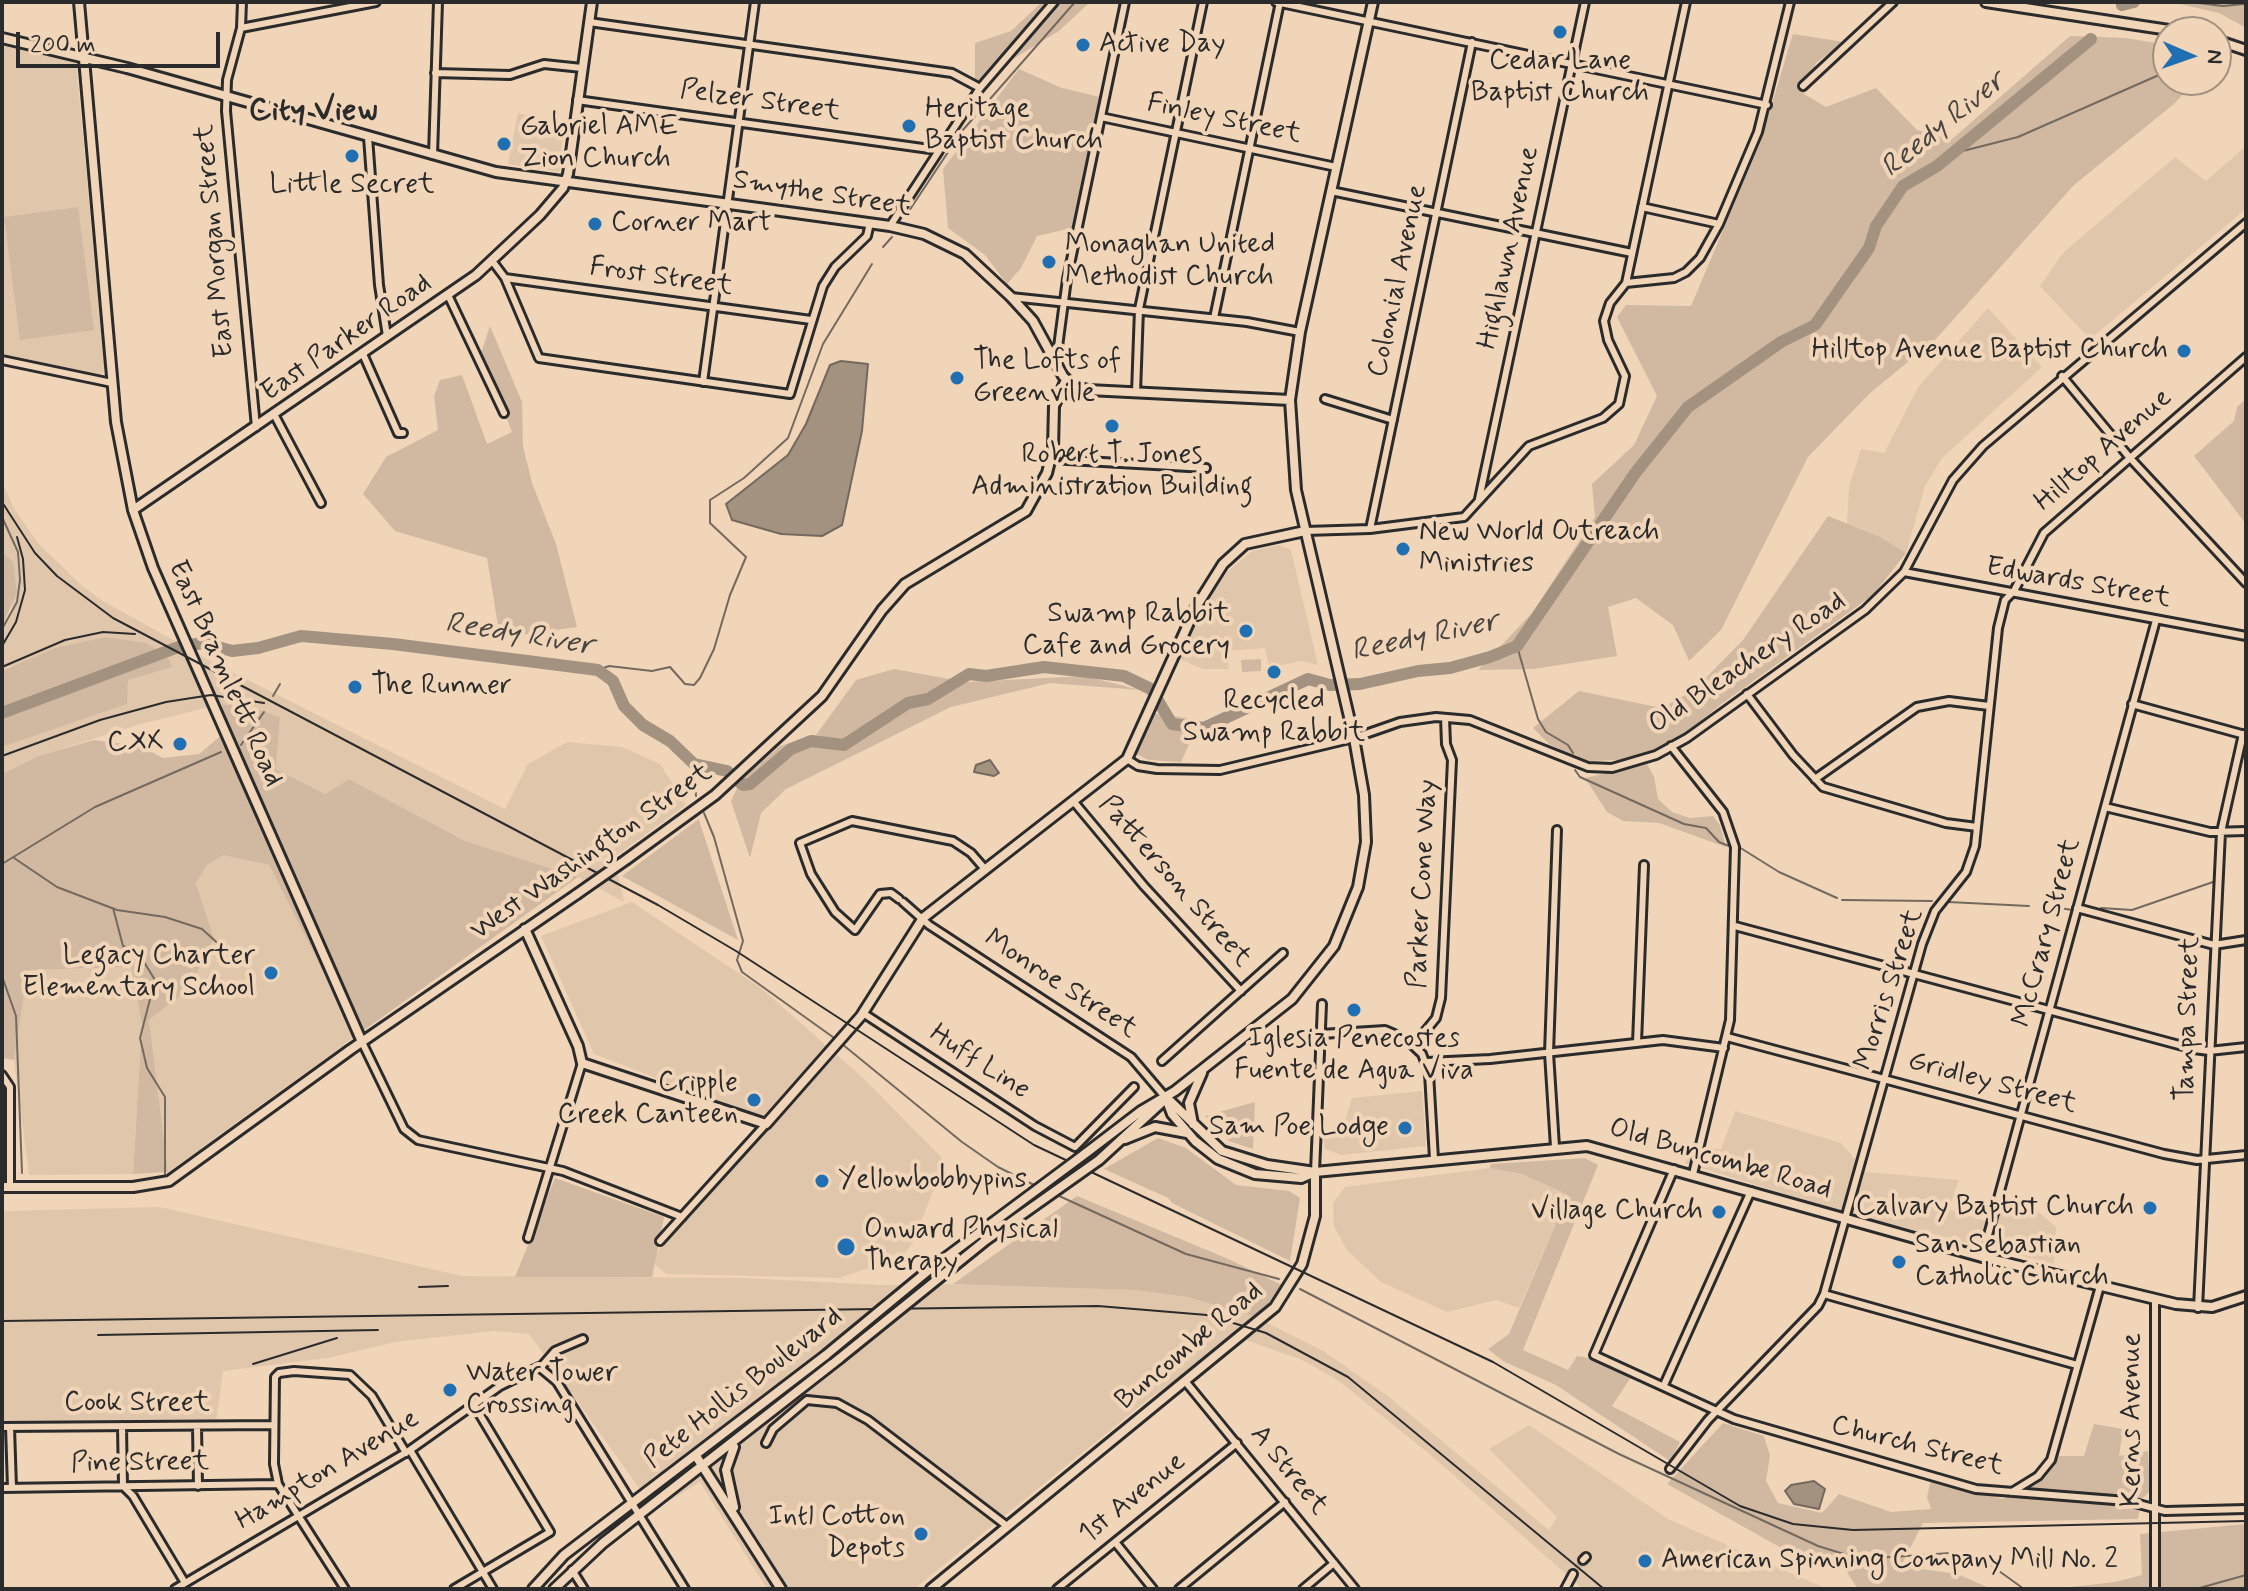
<!DOCTYPE html>
<html>
<head>
<meta charset="utf-8">
<style>
	body { margin:0 }
	#map { position:relative; width:2248px; height:1591px; overflow:hidden; background:#f1d5b8; font-family:Mynerve,sans-serif }
	canvas { display:block }
	.frame { position:absolute; inset:0; border:4px solid #2b2b2b; pointer-events:none }
	.north { position:absolute; left:2152px; top:16px; width:80px; height:80px; box-sizing:border-box; background:#f1d5b8; border:2px solid #a29180; border-radius:50%; rotate:92deg; font-size:22px; font-weight:700; line-height:32px; text-align:center; color:#2b2b2b }
	.north::after { content:''; display:block; margin:auto; width:28px; height:36px; background:#1f6fb2; clip-path:polygon(50% 0,100% 100%,50% 72%,0 100%) }
	.scale { position:absolute; left:16px; top:32px; width:204px; height:36px; box-sizing:border-box; border:4px solid #2b2b2b; border-top:0; padding-left:10px; font-size:24px; line-height:28px; white-space:nowrap; color:#2b2b2b; -webkit-text-stroke:6px #f1d5b8; paint-order:stroke }
</style>
</head>
<body>
<div id="map">
<canvas width="2248" height="1591"></canvas>
<div class="frame"></div>
<div class="north">N</div>
<div class="scale">200 m</div>
</div>
<script>
const ctx = document.querySelector('canvas').getContext('2d');
ctx.lineJoin = 'round';
function fill(path, color) { ctx.fillStyle = color; ctx.fill(path, 'evenodd'); }
const toPath = rows => new Path2D(rows.map(r => 'M' + r).join(''));
function strokePath(path, color, width, dash) { ctx.strokeStyle = color; ctx.lineWidth = width; ctx.lineCap = dash ? 'butt' : 'round'; ctx.setLineDash(dash || []); ctx.stroke(path); }
function drawText(font, color, halo, rows, align = 'center') {
  ctx.font = font + ' Mynerve,sans-serif'; ctx.lineWidth = 8; ctx.setLineDash([]); ctx.textBaseline = 'middle'; ctx.strokeStyle = halo; ctx.fillStyle = color; for (const [text, x, y, turn = 0] of rows) {
    ctx.save(); ctx.translate(x, y); ctx.rotate((+turn || 0) * Math.PI / 180); ctx.textAlign = isNaN(turn) ? turn : align; if (halo) ctx.strokeText(text, 0, 0); ctx.fillText(text, 0, 0); ctx.restore();
  }
}
fill(toPath([
	[2,39,76,63,105,371,96,377,2,354],
	[518,113,564,124,559,172,508,164],
	[2246,146,2246,209,2090,339,2040,286,2063,253,2175,157,2206,181],
	[1988,308,2042,367,1942,458,1925,486,1906,553,1880,537,1847,524,1849,487,1861,449,1884,453,1919,386],
	[2,482,15,510,38,543,81,585,103,601,218,665,505,809,528,764,567,742,622,747,660,764,686,805,605,864,618,875,624,902,578,877,465,841,349,779,325,794,276,769,280,717,251,707,222,704,141,724,38,756,2,774,2,747,126,704,128,680,171,666,11,666,2,671,2,627,12,609,5,554,2,552],
	[1278,545,1291,550,1318,665,1301,661,1269,668,1265,648,1227,651,1229,669,1203,669,1177,658,1207,600,1228,571,1252,551],
	[223,854,269,865,356,1036,168,1172,149,1020,189,989,214,938,196,882,207,865],
	[632,902,761,988,864,1079,945,1161,913,1242,902,1257,839,1278,666,1274,650,1260,818,1071,813,1062,763,1119,594,1054,541,936],
	[131,967,142,1025,133,1174,29,1175,14,1060,28,970],
	[1422,1091,1426,1146,1341,1155,1325,1149,1323,1129,1342,1129,1352,1098],
	[1735,1111,1841,1143,1866,1172,1959,1180,1949,1209,1986,1221,1994,1199,2040,1213,2056,1227,2054,1264,1853,1215,1685,1163,1694,1142,1721,1150],
	[1490,1168,1522,1174,1568,1195,1519,1308,1496,1300,1447,1312,1381,1282,1347,1250,1334,1227,1333,1203,1345,1187],
	[160,1207,462,1276,745,1278,881,1285,995,1284,1135,1290,1188,1297,1258,1318,1325,1352,1389,1397,1549,1530,1557,1517,1489,1449,1529,1425,1668,1519,1827,1589,1583,1589,1433,1457,1339,1381,1302,1360,1238,1337,1150,1398,914,1589,767,1589,700,1482,655,1510,529,1334,494,1331,395,1342,328,1358,223,1371,216,1422,2,1426,2,1211]
]), '#e0c7ac');
fill(toPath([
	[1042,2,1090,2,1059,31,975,82,975,43,1011,31],
	[2171,2,2246,2,2246,28,2219,13],
	[1793,34,1844,42,1816,63,1804,94,1826,107,1876,88,1917,130,1951,140,2070,36,2126,38,2168,45,2168,80,2196,80,2175,103,2074,185,1935,340,1870,393,1808,457,1721,630,1689,661,1673,625,1636,598,1608,607,1617,656,1533,669,1478,670,1532,613,1595,517,1592,484,1634,445,1657,396,1617,317,1626,305,1691,306,1760,143],
	[1019,69,1062,88,1100,97,1072,228,1037,236,1021,268,1007,284,985,255,948,228,943,169],
	[78,207,94,330,20,340,4,217],
	[490,326,522,402,523,446,532,483,556,544,577,627,500,638,487,558,395,531,363,494,386,457,438,430,434,396,440,380,462,375,487,444,512,432,481,353],
	[2246,399,2246,524,2194,456,2234,421,2237,407],
	[1828,516,1880,537,1906,553,1873,595,1720,705,1671,746,1623,760,1583,761,1549,744,1533,728,1579,691,1662,708,1695,689,1743,640],
	[2,552,13,562,17,592,2,627],
	[105,637,146,643,167,656,172,667,128,680,127,704,2,747,2,671,55,648],
	[1261,659,1261,671,1242,672,1241,660],
	[894,669,966,682,1085,676,1140,690,1050,683,951,707,786,789,761,813,750,858,731,801,741,780,780,746,816,735,856,680],
	[222,704,251,707,280,717,276,769,325,794,349,779,465,841,578,877,356,1036,269,865,223,855,207,865,196,883,214,938,189,989,149,1020,168,1172,133,1174,142,1025,131,967,28,970,14,1060,2,1058,2,774,38,756,94,740,140,746,163,758,199,754,224,733],
	[1152,713,1200,720,1181,762,1149,760,1136,754],
	[1647,764,1654,777,1658,799,1672,812,1690,818,1713,816,1720,825,1726,847,1659,823,1623,821,1607,812,1585,778],
	[699,819,699,820,738,940,622,876],
	[1255,1102,1253,1149,1229,1141,1205,1116],
	[1158,1138,1186,1148,1236,1185,1289,1191,1300,1198,1290,1261,1172,1203,1168,1198,1104,1169],
	[1585,1158,1598,1165,1523,1350,1568,1370,1577,1356,1588,1358,1631,1377,1612,1406,1680,1442,1670,1461,1556,1385,1503,1361,1488,1349,1509,1334,1568,1195,1522,1174,1490,1168,1491,1164],
	[555,1178,664,1217,652,1277,515,1277],
	[1077,1196,1226,1258,1284,1286,1258,1318,1188,1297,1135,1290,953,1284],
	[1723,1423,1764,1436,1770,1456,1766,1481,1778,1503,1822,1513,1839,1494,1891,1512,1931,1509,1927,1497,1931,1479,2003,1499,2036,1485,2059,1456,2084,1456,2094,1424,2123,1429,2119,1456,2148,1451,2150,1491,2141,1500,2138,1519,1923,1523,1901,1566,1957,1574,1992,1589,1858,1589,1845,1569,1785,1550,1667,1484],
	[2246,1524,2246,1589,2052,1589,2115,1582,2142,1575,2140,1534]
]), '#d0b9a0');
const water = toPath([
	[841,361,868,364,862,431,842,525,822,536,781,534,732,520,726,504,788,455,806,424,830,365,841,361],
	[990,760,999,773,994,776,974,772,976,765,990,760],
	[1814,1481,1825,1489,1819,1509,1794,1504,1785,1491,1791,1485,1814,1481]
]);
fill(water, '#a39280');
strokePath(water, '#73695e', 2);
strokePath(toPath([
	[2191,2,2223,6,2244,4],
	[2216,66,2230,60],
	[1951,154,2018,137,2168,71],
	[905,217,962,131,1075,2],
	[883,247,892,237],
	[2,517,18,552,20,580,17,602,2,629],
	[1517,646,1538,719,1546,732,1568,745,1573,753],
	[598,670,609,666,652,671,670,667,685,684,694,685,700,678,714,649,730,595,746,557,710,523,710,500,744,478,788,438,823,344,872,264],
	[273,696,280,684],
	[241,745,264,712],
	[694,764,696,796],
	[1575,770,1580,777,1684,824,1706,828,1719,842,1729,846],
	[704,813,714,837,743,941,737,960,742,972,837,1040],
	[1739,847,1779,872,1837,898],
	[14,858,57,887,117,910,165,917,202,929,223,948],
	[2,864,95,807,221,752],
	[1842,900,1932,901],
	[1948,902,2029,906],
	[113,908,123,946,139,954,155,980,140,1038,147,1068,165,1097,165,1174],
	[2060,908,2072,910],
	[2101,908,2132,910,2213,882],
	[2,976,16,1016,22,1173],
	[842,1044,962,1142,998,1167,1036,1186],
	[1057,1195,1186,1254,1279,1279],
	[1300,1289,1619,1454,1818,1546,1860,1559,1951,1553,1992,1566,2024,1589],
	[2097,1589,2122,1589],
	[2196,1589,2246,1575]
]), '#73695e', 2);
strokePath(toPath([
	[2122,5,2134,2],
	[2,713,181,646,204,643,232,651,258,648,301,636,393,644,598,670,613,681,624,706,643,725,670,741,694,764,727,771,743,785,750,784,791,749,811,741,844,745,908,703,928,699,969,674,986,676,1044,667,1124,676,1151,689,1172,724,1204,728,1308,679,1330,685,1360,684,1418,671,1450,668,1490,657,1517,646,1636,472,1688,407,1781,342,1815,325,1869,248,1876,226,1903,186,1937,166,2091,39]
]), '#a39280', 12);
strokePath(toPath([
	[1573,1574,1583,1560]
]), '#c9b39c', 6, [6, 3]);
const street = toPath([
	[242,2,241,28,227,80,226,111,256,427],
	[1276,2,1767,105],
	[589,22,952,73,980,88],
	[241,28,376,2],
	[435,73,510,75,544,64,582,68],
	[1803,86,1893,2],
	[577,100,937,150],
	[1101,117,1336,167],
	[368,137,379,285,387,336],
	[433,155,438,2],
	[1331,191,1632,253],
	[1642,207,1719,224],
	[890,226,980,88,1054,2],
	[493,262,505,278,539,358,790,394,823,286,835,267,867,236,870,223],
	[505,278,811,320],
	[1626,283,1674,278,1686,272,1700,258,1719,224,1758,132,1790,2],
	[448,295,504,413],
	[1011,297,1247,322,1300,332],
	[1214,318,1280,2],
	[363,354,398,433,403,433],
	[2,360,112,383],
	[1056,362,1067,279,1125,2],
	[2062,376,2130,458,2246,583],
	[703,382,755,2],
	[1136,393,1139,309,1203,2],
	[1325,399,1393,420],
	[275,416,321,503],
	[1051,459,1206,468],
	[1479,499,1585,2],
	[1370,529,1472,42],
	[1305,531,1370,529,1464,517,1529,446,1603,418,1619,404,1625,376,1608,340,1604,321,1610,303,1626,283,1686,2],
	[1904,572,2246,636],
	[1747,694,1793,755,1823,787,1946,823,1977,827],
	[2132,704,2245,735],
	[1671,746,1723,812,1735,847,1730,1020,1693,1174],
	[1127,759,1138,766,1157,769,1220,770,1354,738,1400,722,1436,717,1470,720,1588,767,1612,768,1656,755,1687,738,1865,610,1904,572,1953,480,1983,446,2246,223],
	[1815,779,1917,707,1949,701,1989,706],
	[1074,802,1144,886,1241,991],
	[2105,807,2210,832,2246,831],
	[899,899,891,893,880,894,855,930,835,912,811,874,800,843,852,821,953,841,971,853,984,868],
	[903,902,929,925,1131,1057,1166,1098],
	[2077,908,2214,945,2246,940],
	[1735,926,2194,1049,2209,1051,2246,1047],
	[863,1013,1035,1126,1075,1147,1134,1087],
	[1321,1034,1385,1030,1406,1039,1422,1054,1429,1073,1434,1159],
	[1727,1037,2164,1154,2197,1160,2246,1155],
	[362,1042,404,1129,418,1140,563,1171,682,1217],
	[1637,1043,1644,865],
	[1414,1045,1436,1018,1441,998,1452,760,1446,744,1445,718],
	[1162,1061,1283,953],
	[1427,1062,1490,1059,1663,1040,1724,1048],
	[2,1075,10,1087,10,1187],
	[1555,1147,1549,1053,1557,830],
	[1674,1169,1594,1355,1734,1419,1976,1489,2127,1501,2165,1511,2246,1509],
	[1315,1172,1322,1004],
	[528,1238,582,1063],
	[660,1241,766,1124],
	[1982,1257,2156,620],
	[1824,1294,2077,1365],
	[2155,1299,2155,1589],
	[2198,1308,2221,832,2243,734],
	[541,1367,555,1351,583,1339],
	[1185,1381,1355,1589],
	[1664,1385,1751,1191],
	[122,1426,123,1486,133,1496,185,1583],
	[197,1426,198,1486],
	[2,1427,273,1425],
	[10,1427,12,1488],
	[766,1443,773,1429,807,1400,837,1403,868,1420,1007,1526],
	[410,1450,493,1589],
	[1670,1469,1708,1420,1818,1306,1824,1294,1922,944,1935,911,1966,872,1975,846,1998,628,2005,600,2014,591,2044,533,2246,357],
	[2,1488,278,1484],
	[2012,1492,2038,1476,2051,1460,2100,1286],
	[1115,1542,1153,1589],
	[1583,1560,1586,1557],
	[572,1570,584,1589],
	[175,1589,410,1450,500,1386,539,1367,557,1382,685,1589],
	[345,1589,278,1484,274,1464,275,1377,279,1373,294,1371,350,1375,372,1396,406,1453],
	[454,1589,550,1532,474,1405],
	[1057,1589,1237,1443],
	[1179,1589,1285,1502],
	[1303,1589,1334,1563],
	[1565,1589,1573,1574]
]);
const secondary = toPath([
	[79,2,116,422,133,510,153,568,362,1042],
	[1986,2,2182,32],
	[2,38,127,68,496,172,890,226,924,234,965,254,1011,297,1033,321,1063,376,1073,386,1088,390,1290,400],
	[2216,40,2246,50],
	[133,510,476,275,540,215,563,188,568,174,592,2],
	[627,859,715,795,822,696,882,610,905,584,1026,511,1047,473,1053,449,1054,406,1066,380],
	[525,929,578,1046,582,1063,766,1124,861,1016,923,918,1127,759,1196,607,1223,564,1245,544,1305,531],
	[1166,1098,1172,1114,1195,1141,1218,1159,1255,1174,1301,1178,1315,1172,1587,1146,1982,1257,2176,1304,2212,1307,2246,1296],
	[1170,1101,1222,1151,1267,1165,1315,1172],
	[1193,1124,1189,1103,1202,1073],
	[1125,1139,1155,1127,1187,1133],
	[1086,1153,1141,1111,1175,1091,1292,999,1334,946,1358,887,1366,842,1364,795,1354,738,1296,490,1290,400,1300,332,1373,2],
	[1099,1160,1161,1103],
	[2,1187,133,1187,169,1181,350,1050,577,894],
	[734,1447,726,1470,734,1507],
	[696,1456,781,1589],
	[533,1589,564,1555,826,1355],
	[554,1589,603,1543,840,1358],
	[931,1589,1275,1307,1302,1264,1315,1216,1315,1172]
]);
strokePath(street, '#2b2b2b', 12);
strokePath(secondary, '#2b2b2b', 14);
strokePath(street, '#f1d5b8', 6);
strokePath(secondary, '#f1d5b8', 8);
strokePath(toPath([
	[2,502,35,553,57,576,113,618,658,905,736,951,1034,1145,1493,1362,1740,1506,1793,1524,1853,1530,2246,1521],
	[2,646,16,622,25,590,23,559,17,537],
	[2,667,65,640,103,632,135,634],
	[2,756,100,720,166,702,211,695,264,703],
	[419,1287,448,1286],
	[2,1321,1098,1306,1207,1315,1266,1333,1348,1377,1604,1589],
	[98,1335,378,1330],
	[253,1364,337,1338]
]), '#2b2b2b', 2);
const secondaryBridge = toPath([
	[577,894,627,859],
	[826,1355,929,1270,1086,1153],
	[840,1358,986,1240,1099,1160]
]);
strokePath(secondaryBridge, '#2b2b2b', 14, []);
strokePath(secondaryBridge, '#f1d5b8', 8);
for (const [x, y, r, color] of [
	[1560,32,8,"#1f6fb2"],
	[1083,45,8,"#1f6fb2"],
	[909,126,8,"#1f6fb2"],
	[504,144,8,"#1f6fb2"],
	[352,156,8,"#1f6fb2"],
	[595,224,8,"#1f6fb2"],
	[1049,262,8,"#1f6fb2"],
	[2184,351,8,"#1f6fb2"],
	[957,378,8,"#1f6fb2"],
	[1112,426,8,"#1f6fb2"],
	[1403,549,8,"#1f6fb2"],
	[1246,631,8,"#1f6fb2"],
	[1274,672,8,"#1f6fb2"],
	[355,687,8,"#1f6fb2"],
	[180,744,8,"#1f6fb2"],
	[271,973,8,"#1f6fb2"],
	[1354,1010,8,"#1f6fb2"],
	[754,1100,8,"#1f6fb2"],
	[1405,1128,8,"#1f6fb2"],
	[822,1181,8,"#1f6fb2"],
	[2150,1208,8,"#1f6fb2"],
	[1719,1212,8,"#1f6fb2"],
	[846,1247,10,"#1f6fb2"],
	[1899,1262,8,"#1f6fb2"],
	[450,1390,8,"#1f6fb2"],
	[921,1534,8,"#1f6fb2"],
	[1645,1561,8,"#1f6fb2"]
]) { const dot = new Path2D(); dot.arc(x, y, r, 0, 2 * Math.PI); ctx.fillStyle = color; ctx.fill(dot); strokePath(dot, '#f1d5b8', 3); }
drawText('28px', '#2b2b2b', '#f1d5b8', [
	["Active Day",1099,45],
	["Cedar Lane",1560,62,"center"],
	["Baptist Church",1560,94,"center"],
	["Heritage",925,110],
	["Baptist Church",925,142],
	["Gabriel AME",520,128],
	["Zion Church",520,160],
	["Little Secret",352,186,"center"],
	["Corner Mart",611,224],
	["Monaghan United",1065,246],
	["Methodist Church",1065,278],
	["Hilltop Avenue Baptist Church",2168,351,"right"],
	["The Lofts of",973,362],
	["Greenville",973,394],
	["Robert T. Jones",1112,456,"center"],
	["Administration Building",1112,488,"center"],
	["New World Outreach",1419,533],
	["Ministries",1419,565],
	["Swamp Rabbit",1230,615,"right"],
	["Cafe and Grocery",1230,647,"right"],
	["The Runner",371,687],
	["Recycled",1274,702,"center"],
	["Swamp Rabbit",1274,734,"center"],
	["CXX",164,744,"right"],
	["Legacy Charter",255,957,"right"],
	["Elementary School",255,989,"right"],
	["Iglesia Penecostes",1354,1040,"center"],
	["Fuente de Agua Viva",1354,1072,"center"],
	["Cripple",738,1084,"right"],
	["Creek Canteen",738,1116,"right"],
	["Sam Poe Lodge",1389,1128,"right"],
	["Yellowbobbypins",838,1181],
	["Calvary Baptist Church",2134,1208,"right"],
	["Village Church",1703,1212,"right"],
	["Onward Physical",864,1231],
	["Therapy",864,1263],
	["San Sebastian",1915,1246],
	["Catholic Church",1915,1278],
	["Water Tower",466,1374],
	["Crossing",466,1406],
	["Intl Cotton",905,1518,"right"],
	["Depots",905,1550,"right"],
	["American Spinning Company Mill No. 2",1661,1561]
], 'left');
drawText('28px', '#2b2b2b', '#f1d5b8', [
	["Pelzer Street",760,102,8],
	["Finley Street",1224,120,12],
	["Smythe Street",822,195,9],
	["East Morgan Street",216,241,-95],
	["Highlawn Avenue",1510,248,-78],
	["Frost Street",661,278,8],
	["Colonial Avenue",1399,281,-78],
	["East Parker Road",347,339,-35],
	["Hilltop Avenue",2104,451,-41],
	["Edwards Street",2078,584,10],
	["Old Bleachery Road",1748,664,-34],
	["East Bramlett Road",224,674,66],
	["West Washington Street",592,853,-35],
	["Patterson Street",1174,882,49],
	["Parker Cone Way",1424,884,-87],
	["McCrary Street",2048,933,-75],
	["Monroe Street",1060,985,33],
	["Morris Street",1890,990,-72],
	["Tampa Street",2189,1019,-88],
	["Huff Line",979,1063,33],
	["Gridley Street",1992,1084,15],
	["Old Buncombe Road",1720,1160,16],
	["Buncombe Road",1190,1347,-40],
	["Pete Hollis Boulevard",744,1389,-38],
	["Cook Street",137,1404],
	["Kerns Avenue",2133,1420,-90],
	["Church Street",1917,1447,14],
	["Pine Street",140,1464,-1],
	["Hampton Avenue",328,1471,-31],
	["A Street",1288,1471,51],
	["1st Avenue",1133,1499,-39]
]);
drawText('italic 30px', '#494540', '#f1d5b8', [
	["Reedy River",1944,126,-39],
	["Reedy River",519,636,9],
	["Reedy River",1425,638,-12]
]);
drawText('bold 32px', '#2b2b2b', '#f1d5b8', [
	["City View",313,112]
]);
</script>
</body>
</html>
